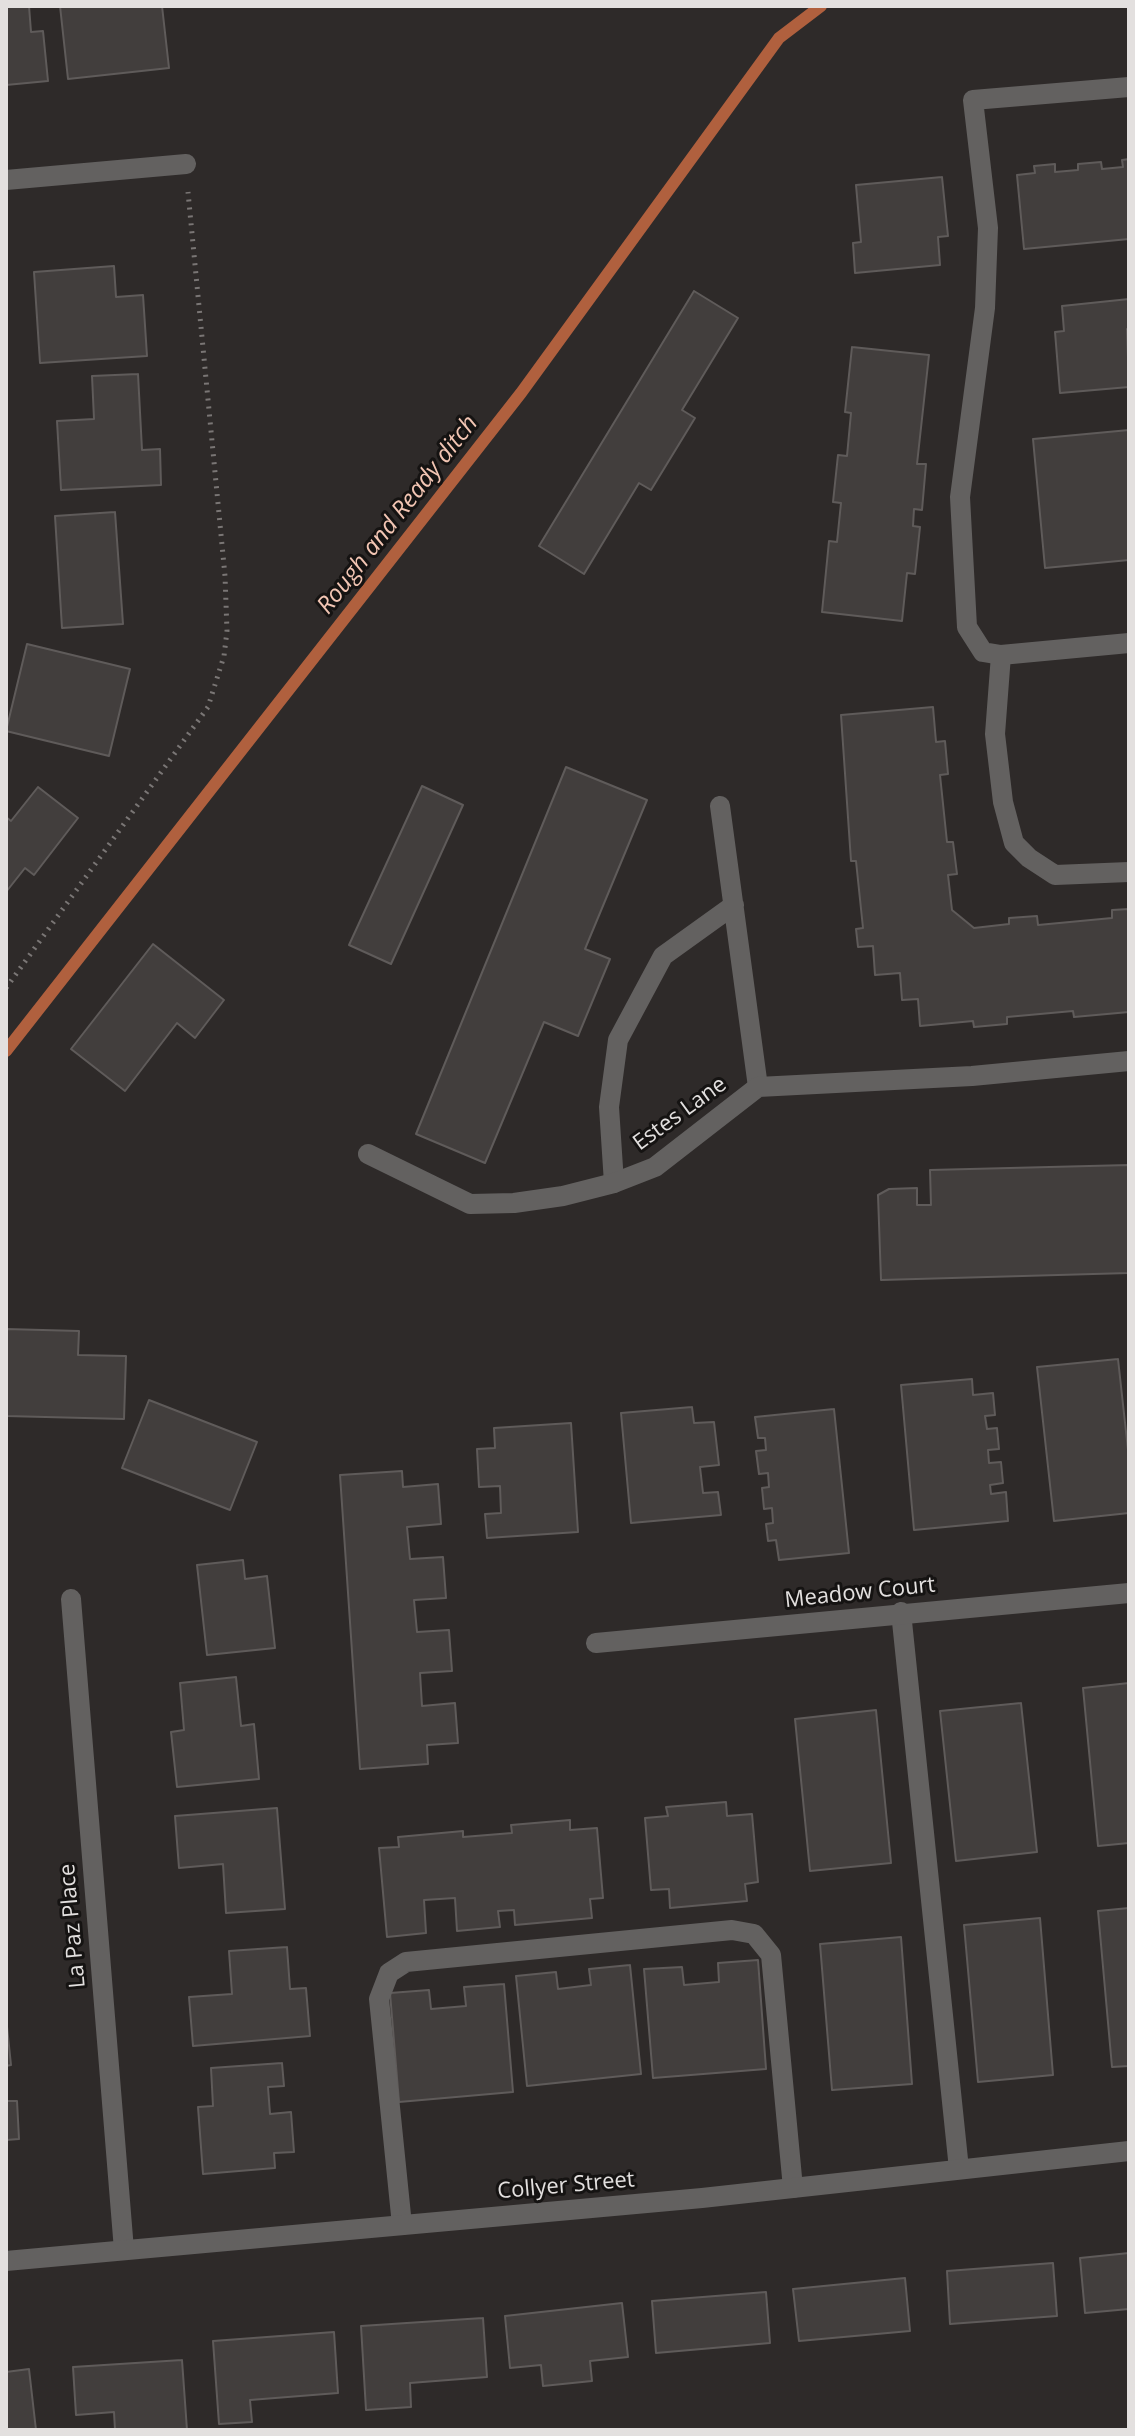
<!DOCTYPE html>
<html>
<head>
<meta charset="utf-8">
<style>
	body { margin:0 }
	#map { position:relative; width:1135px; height:2436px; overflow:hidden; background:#2e2a29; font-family:"Open Sans",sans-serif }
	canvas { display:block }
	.frame { position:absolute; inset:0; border:8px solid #e3e0df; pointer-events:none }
</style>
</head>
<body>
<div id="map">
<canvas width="1135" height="2436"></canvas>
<div class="frame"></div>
</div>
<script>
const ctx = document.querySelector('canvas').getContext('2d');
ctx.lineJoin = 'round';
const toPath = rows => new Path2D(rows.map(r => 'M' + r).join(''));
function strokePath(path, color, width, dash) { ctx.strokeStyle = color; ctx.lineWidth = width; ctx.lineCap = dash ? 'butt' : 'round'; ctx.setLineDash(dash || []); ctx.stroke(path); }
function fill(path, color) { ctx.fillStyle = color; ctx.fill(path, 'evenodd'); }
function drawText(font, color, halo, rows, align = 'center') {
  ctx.font = font + ' "Open Sans",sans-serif'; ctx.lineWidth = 6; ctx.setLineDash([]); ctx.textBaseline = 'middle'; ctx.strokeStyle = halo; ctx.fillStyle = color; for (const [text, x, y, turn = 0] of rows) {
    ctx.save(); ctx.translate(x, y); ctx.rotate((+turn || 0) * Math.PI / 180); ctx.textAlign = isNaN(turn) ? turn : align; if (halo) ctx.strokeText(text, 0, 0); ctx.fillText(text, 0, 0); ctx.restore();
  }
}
strokePath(toPath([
	[6,1051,521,393,779,38,821,6]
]), '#b0603e', 12);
const building = toPath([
	[6,6,29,6,31,32,43,31,48,81,6,85,6,6],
	[60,6,162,6,169,68,68,79,60,6],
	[1129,159,1129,239,1024,249,1017,175,1035,173,1034,166,1055,164,1055,172,1078,170,1078,164,1101,162,1102,169,1123,167,1122,160,1129,159],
	[942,177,948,236,938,237,940,265,855,273,853,243,861,242,856,185,942,177],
	[114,266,116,297,143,295,147,356,40,363,34,272,114,266],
	[694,291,738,318,682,410,695,418,651,490,639,483,584,574,539,546,694,291],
	[1129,299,1129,329,1127,329,1129,387,1060,393,1055,332,1064,331,1062,306,1129,299],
	[852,347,929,355,917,464,926,464,922,510,914,509,913,526,920,527,915,574,907,573,902,621,822,612,829,541,837,542,841,503,833,502,838,455,847,456,851,413,845,412,852,347],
	[138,374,142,450,160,449,161,485,61,490,57,421,94,419,92,376,138,374],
	[1129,430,1129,560,1045,568,1033,439,1129,430],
	[115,512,123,624,62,628,55,516,115,512],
	[27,644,130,669,109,756,6,731,27,644],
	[933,707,936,742,945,741,948,774,940,775,947,842,953,842,957,874,948,875,952,910,974,928,1009,924,1009,918,1037,916,1038,925,1112,918,1112,910,1129,909,1129,1012,1074,1017,1073,1011,1007,1017,1007,1024,974,1027,973,1021,920,1026,918,999,902,1000,900,973,875,975,873,946,858,947,856,929,863,928,856,861,851,861,841,715,933,707],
	[566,767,647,800,585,949,610,959,578,1036,544,1022,485,1163,416,1134,566,767],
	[422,786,463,805,391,964,349,945,422,786],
	[38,787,78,818,34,875,25,868,6,892,6,817,11,821,38,787],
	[153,944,224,1000,195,1038,177,1023,125,1091,71,1049,153,944],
	[1129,1165,1129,1273,881,1280,878,1195,889,1189,917,1188,917,1205,931,1205,930,1170,1129,1165],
	[6,1329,79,1331,78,1355,126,1356,124,1419,6,1416,6,1329],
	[1118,1359,1129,1459,1129,1513,1054,1521,1037,1367,1118,1359],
	[972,1379,973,1395,993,1393,995,1415,985,1416,987,1429,997,1428,999,1449,988,1450,989,1463,1001,1462,1003,1483,990,1485,991,1494,1006,1492,1008,1521,914,1530,901,1385,972,1379],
	[149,1400,257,1442,230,1510,122,1468,149,1400],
	[692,1407,694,1423,714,1422,719,1465,700,1467,703,1493,718,1492,721,1515,631,1523,621,1413,692,1407],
	[834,1409,849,1553,779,1560,776,1540,768,1541,766,1524,773,1523,772,1508,764,1509,762,1488,769,1487,768,1473,759,1474,756,1451,766,1450,765,1438,758,1438,755,1417,834,1409],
	[571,1423,578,1532,487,1538,485,1514,501,1513,500,1486,479,1487,477,1449,495,1448,494,1428,571,1423],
	[402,1471,403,1487,438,1484,441,1524,407,1527,410,1559,443,1557,446,1598,414,1600,417,1632,449,1630,452,1671,420,1673,422,1706,455,1703,458,1743,427,1745,428,1764,360,1769,340,1475,402,1471],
	[243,1560,245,1579,267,1576,275,1648,207,1655,197,1565,243,1560],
	[236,1677,241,1726,254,1724,259,1779,177,1787,171,1732,184,1730,180,1683,236,1677],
	[1129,1683,1129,1843,1098,1846,1083,1688,1129,1683],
	[1021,1703,1037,1852,956,1861,940,1711,1021,1703],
	[876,1710,891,1863,810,1871,795,1719,876,1710],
	[726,1802,727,1816,752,1814,758,1882,745,1884,747,1901,670,1908,669,1889,651,1890,645,1818,668,1816,666,1807,726,1802],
	[277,1808,285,1909,226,1913,223,1864,179,1868,175,1816,277,1808],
	[570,1820,570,1830,597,1828,603,1898,590,1899,592,1918,515,1925,514,1910,498,1911,500,1927,457,1931,455,1898,424,1900,426,1933,387,1937,379,1848,399,1847,398,1837,463,1831,463,1837,512,1833,511,1825,570,1820],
	[1129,1908,1129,2066,1112,2067,1098,1911,1129,1908],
	[1040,1918,1053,2075,978,2082,964,1925,1040,1918],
	[901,1937,912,2084,832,2090,820,1944,901,1937],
	[287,1947,290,1989,306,1988,310,2036,193,2046,189,1997,232,1994,229,1951,287,1947],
	[758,1960,766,2069,653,2078,644,1969,682,1967,684,1985,719,1982,718,1963,758,1960],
	[630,1965,641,2074,527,2086,516,1976,556,1972,558,1989,591,1985,589,1969,630,1965],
	[504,1984,513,2092,399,2102,390,1993,429,1990,431,2009,466,2006,464,1987,504,1984],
	[6,2017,11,2065,6,2066,6,2017],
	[282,2063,284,2086,268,2087,270,2114,291,2112,294,2152,274,2153,275,2168,203,2174,198,2107,213,2106,211,2068,282,2063],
	[6,2101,17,2101,19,2139,6,2140,6,2101],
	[1129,2253,1129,2309,1085,2313,1080,2258,1129,2253],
	[1053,2263,1057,2316,950,2324,947,2271,1053,2263],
	[905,2278,910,2331,799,2341,793,2289,905,2278],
	[766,2292,770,2343,656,2353,652,2301,766,2292],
	[622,2303,628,2357,590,2361,592,2381,543,2386,541,2365,510,2368,505,2316,622,2303],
	[483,2318,487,2377,410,2383,411,2407,366,2410,361,2326,483,2318],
	[334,2332,338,2393,250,2400,252,2422,219,2424,213,2341,334,2332],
	[182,2360,187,2430,115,2430,114,2412,76,2415,73,2367,182,2360],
	[29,2369,36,2430,6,2430,6,2372,29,2369]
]);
fill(building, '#423e3d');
strokePath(building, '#5f5b5a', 2);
strokePath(toPath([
	[6,988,208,707,224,656,227,631,225,576,188,192]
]), '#7a7675', 5, [2, 6]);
strokePath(toPath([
	[1129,87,973,100,988,228,985,308,960,497,967,627,983,652,1001,655,1129,643],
	[1001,655,995,734,1003,802,1014,843,1029,858,1055,875,1129,872],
	[720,806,758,1087],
	[614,1183,609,1107,618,1040,663,956,734,905],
	[901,1612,959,2169],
	[402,2225,379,1999,389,1973,406,1962,732,1930,754,1934,771,1955,793,2188]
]), '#636160', 20);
strokePath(toPath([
	[6,180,186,164],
	[368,1154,470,1204,514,1203,563,1196,614,1183,655,1167,758,1087,972,1076,1129,1061],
	[71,1599,124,2250],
	[596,1643,1129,1593]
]), '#636160', 20);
strokePath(toPath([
	[6,2261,702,2198,1129,2151]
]), '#636160', 20);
drawText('22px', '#e3e0df', '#151312', [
	["Estes Lane",680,1114,-36],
	["Meadow Court",860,1593,-6],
	["La Paz Place",73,1926,-95],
	["Collyer Street",566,2186,-5]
]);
drawText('italic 24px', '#f2c5b3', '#151312', [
	["Rough and Ready ditch",398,515,-52]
]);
</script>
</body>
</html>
